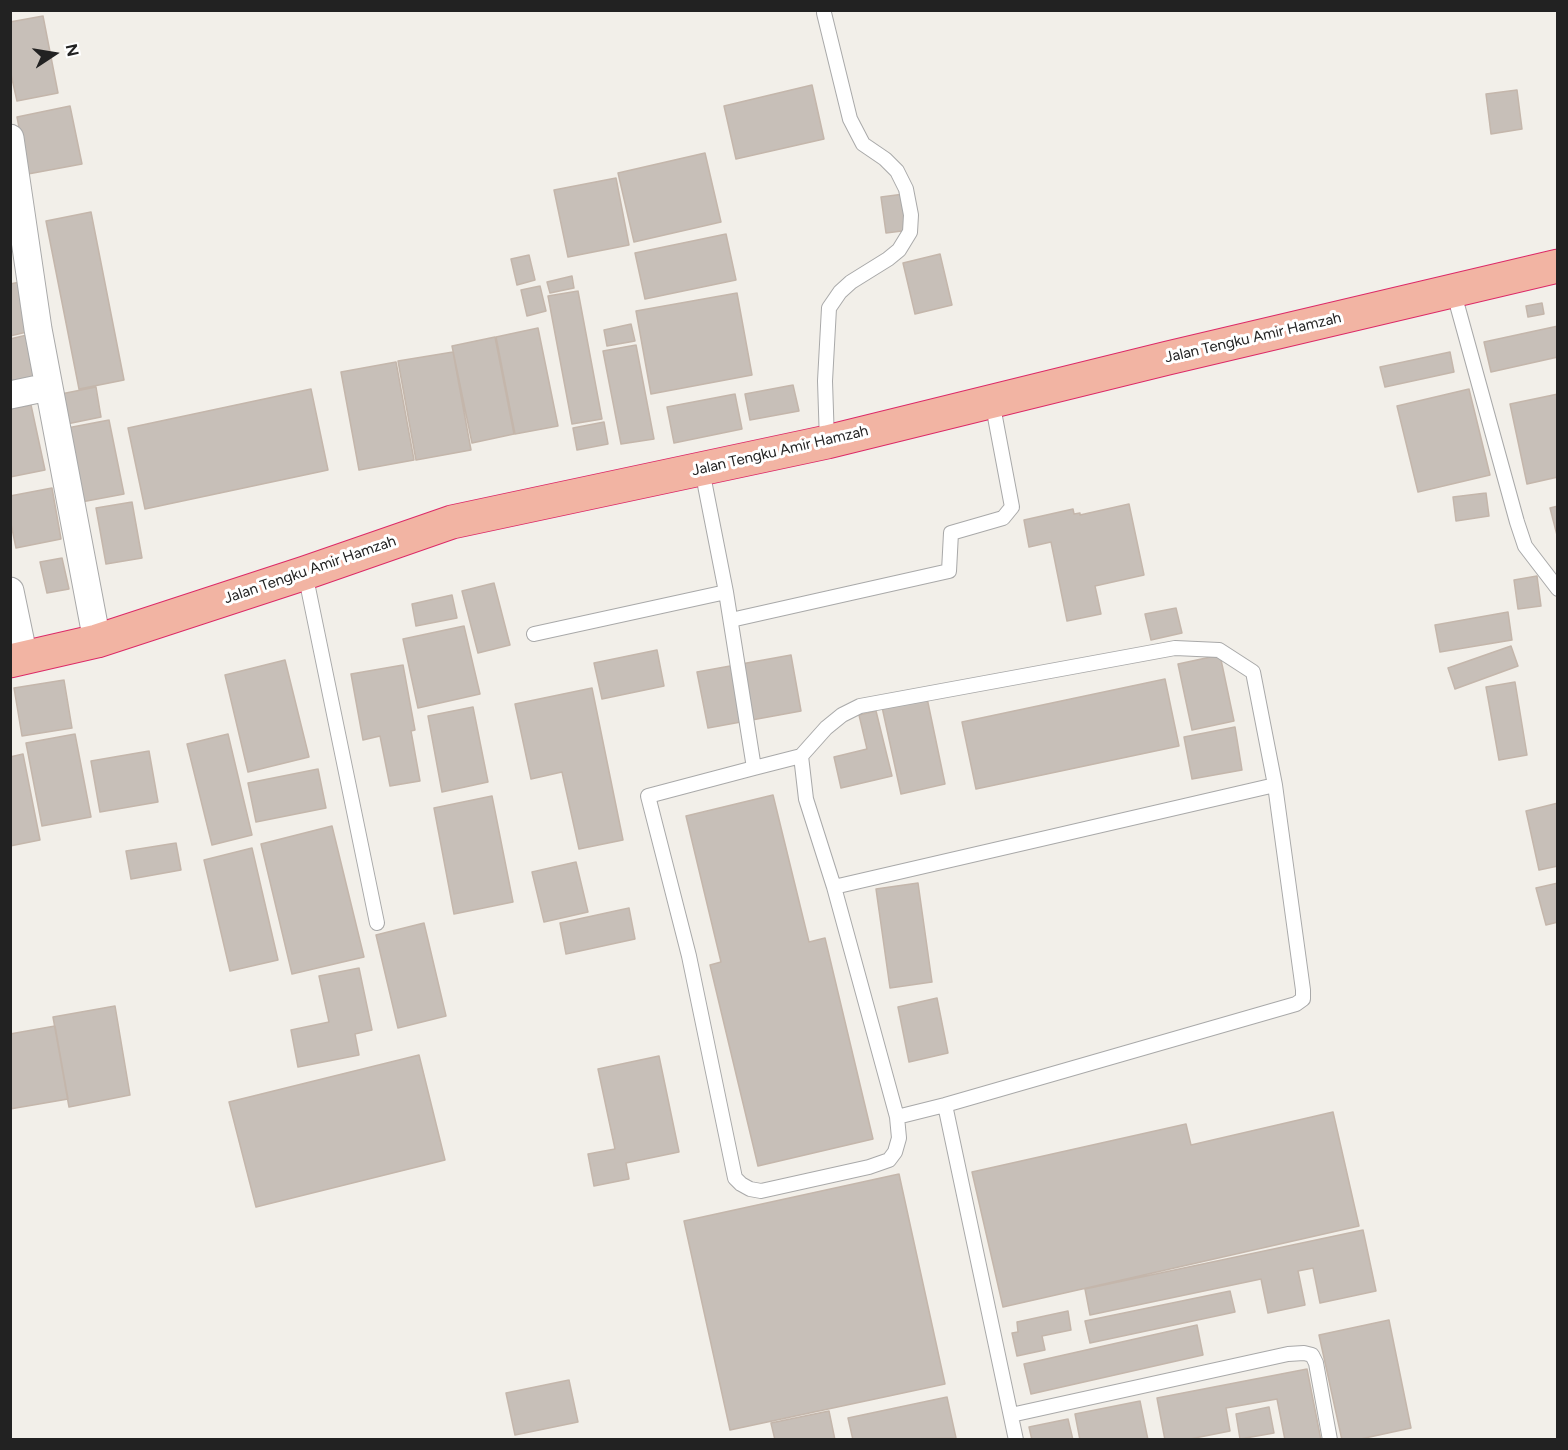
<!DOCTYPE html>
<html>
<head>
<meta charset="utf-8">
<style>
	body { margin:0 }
	#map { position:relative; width:1568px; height:1450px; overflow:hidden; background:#f2efe9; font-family:Figtree,sans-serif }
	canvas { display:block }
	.frame { position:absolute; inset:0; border:12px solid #222; pointer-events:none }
	.north { position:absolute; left:24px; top:24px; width:60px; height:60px; -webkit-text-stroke:4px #fff; paint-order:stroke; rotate:78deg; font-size:16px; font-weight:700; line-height:24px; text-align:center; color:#222 }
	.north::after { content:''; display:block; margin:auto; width:21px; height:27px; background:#222; clip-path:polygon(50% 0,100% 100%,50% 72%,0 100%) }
</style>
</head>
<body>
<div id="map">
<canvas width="1568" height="1450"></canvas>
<div class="frame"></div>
<div class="north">N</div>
</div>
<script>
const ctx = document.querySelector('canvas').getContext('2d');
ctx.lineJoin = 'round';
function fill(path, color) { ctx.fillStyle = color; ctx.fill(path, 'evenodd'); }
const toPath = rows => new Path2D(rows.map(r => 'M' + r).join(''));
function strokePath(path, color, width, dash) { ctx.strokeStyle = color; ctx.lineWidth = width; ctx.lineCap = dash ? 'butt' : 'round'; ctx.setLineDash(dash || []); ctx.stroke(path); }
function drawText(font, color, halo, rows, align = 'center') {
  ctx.font = font + ' Figtree,sans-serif'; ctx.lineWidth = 6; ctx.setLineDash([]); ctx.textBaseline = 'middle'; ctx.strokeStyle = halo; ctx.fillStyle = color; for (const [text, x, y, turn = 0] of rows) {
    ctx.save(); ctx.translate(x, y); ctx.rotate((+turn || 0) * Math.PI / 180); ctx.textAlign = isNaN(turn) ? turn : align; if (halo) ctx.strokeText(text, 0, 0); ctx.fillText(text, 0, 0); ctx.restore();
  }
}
const building = toPath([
	[43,16,58,93,17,101,10,70,10,22,43,16],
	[812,85,824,139,736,159,724,106,812,85],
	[1517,90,1522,129,1491,134,1486,94,1517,90],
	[70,106,82,164,28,174,17,117,70,106],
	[705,153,721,222,634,242,618,173,705,153],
	[616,178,629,245,568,257,554,190,616,178],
	[904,194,910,230,886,233,881,197,904,194],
	[91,212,124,380,79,389,46,221,91,212],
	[726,234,736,280,645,299,635,253,726,234],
	[940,254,952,305,915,314,903,263,940,254],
	[529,255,535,280,517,285,511,259,529,255],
	[572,276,574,288,550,293,547,282,572,276],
	[20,282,31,331,10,336,10,284,20,282],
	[540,286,546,311,527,316,521,290,540,286],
	[578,291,602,419,572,424,548,296,578,291],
	[737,293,752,375,651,394,636,311,737,293],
	[1542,303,1544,314,1528,317,1526,306,1542,303],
	[631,324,635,341,607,346,604,330,631,324],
	[1558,326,1558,357,1491,372,1484,342,1558,326],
	[538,328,558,426,515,434,496,337,538,328],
	[31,334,43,385,10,392,10,339,31,334],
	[495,337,514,434,472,443,452,346,495,337],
	[636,345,654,439,621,444,603,351,636,345],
	[453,352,471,450,416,460,398,361,453,352],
	[1450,352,1454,372,1385,387,1380,367,1450,352],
	[396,362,414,460,359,470,341,372,396,362],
	[793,385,799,411,750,420,745,394,793,385],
	[96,387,101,417,62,425,56,395,96,387],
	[311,389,328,470,145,509,128,428,311,389],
	[1469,389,1490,475,1418,492,1397,406,1469,389],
	[735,394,742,429,674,443,667,407,735,394],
	[1558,394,1558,477,1527,484,1510,404,1558,394],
	[31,405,45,470,10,477,10,409,31,405],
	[109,420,124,494,76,503,62,429,109,420],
	[604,422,608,444,577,450,573,428,604,422],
	[52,488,61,539,16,548,10,519,10,496,52,488],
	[1486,493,1489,516,1456,521,1453,497,1486,493],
	[132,502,142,558,106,564,96,508,132,502],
	[1129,504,1144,575,1095,586,1101,614,1067,621,1051,542,1029,547,1024,520,1073,509,1074,514,1080,513,1080,515,1129,504],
	[1558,506,1558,539,1550,508,1558,506],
	[62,558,69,589,47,593,40,562,62,558],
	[1537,576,1541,606,1518,609,1514,580,1537,576],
	[494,583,510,645,478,653,462,591,494,583],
	[452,595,457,618,416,626,412,604,452,595],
	[1176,608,1182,633,1151,640,1145,614,1176,608],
	[1508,612,1512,640,1440,652,1435,625,1508,612],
	[464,626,480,694,418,708,403,639,464,626],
	[1511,646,1518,666,1455,689,1448,668,1511,646],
	[657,650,664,686,602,699,594,663,657,650],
	[791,655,801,711,708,728,697,672,791,655],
	[1220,655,1234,721,1192,730,1178,664,1220,655],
	[285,660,309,757,248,772,225,675,285,660],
	[403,665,415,730,411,731,420,781,390,786,380,736,363,740,351,674,403,665],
	[1165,679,1179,746,976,789,962,722,1165,679],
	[64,680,72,728,22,736,14,688,64,680],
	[1515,682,1527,755,1499,760,1486,687,1515,682],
	[592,688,623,840,579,849,562,772,531,779,515,704,592,688],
	[927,698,945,784,901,794,882,707,927,698],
	[473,707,488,782,442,792,428,716,473,707],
	[876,711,892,776,841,788,834,757,867,749,859,715,876,711],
	[1235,727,1242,770,1192,779,1184,737,1235,727],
	[75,734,91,817,42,826,26,743,75,734],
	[228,734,252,835,212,845,187,744,228,734],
	[149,751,158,802,100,812,91,761,149,751],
	[23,754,40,840,10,846,10,757,23,754],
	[318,769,326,808,256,822,248,783,318,769],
	[773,795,809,942,825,938,873,1139,758,1166,710,965,721,962,686,816,773,795],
	[492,796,513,902,454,914,434,808,492,796],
	[1558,803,1558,866,1539,870,1526,811,1558,803],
	[332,826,364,957,292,974,261,844,332,826],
	[176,843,181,870,131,879,126,851,176,843],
	[252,848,278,960,230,971,204,860,252,848],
	[576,862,588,912,544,922,532,872,576,862],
	[918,883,932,982,890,988,876,889,918,883],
	[1558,883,1558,922,1546,925,1536,888,1558,883],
	[629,908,635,939,566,954,560,923,629,908],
	[424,923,446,1016,398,1028,376,935,424,923],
	[359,968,372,1030,355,1034,359,1055,298,1067,291,1030,329,1022,319,976,359,968],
	[937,998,948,1053,909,1062,898,1007,937,998],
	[115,1006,130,1095,69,1107,53,1017,115,1006],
	[55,1026,68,1099,10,1109,10,1034,55,1026],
	[419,1055,445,1160,256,1207,229,1102,419,1055],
	[659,1056,679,1152,626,1163,629,1179,594,1186,588,1154,615,1149,598,1069,659,1056],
	[1333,1112,1359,1226,1003,1307,972,1172,1186,1124,1191,1145,1333,1112],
	[899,1174,945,1384,730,1430,684,1221,899,1174],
	[1363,1230,1376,1291,1320,1303,1313,1268,1298,1271,1305,1305,1268,1313,1261,1279,1090,1315,1085,1289,1363,1230],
	[1230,1291,1235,1312,1090,1343,1085,1321,1230,1291],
	[1068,1311,1071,1330,1042,1336,1045,1350,1017,1356,1012,1333,1018,1332,1017,1322,1068,1311],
	[1389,1320,1411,1428,1356,1440,1342,1440,1319,1335,1389,1320],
	[1197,1325,1203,1355,1031,1394,1024,1364,1197,1325],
	[1307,1369,1321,1440,1285,1440,1277,1399,1226,1408,1230,1431,1185,1440,1165,1440,1157,1398,1307,1369],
	[569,1380,578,1422,515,1435,506,1393,569,1380],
	[947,1397,956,1438,853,1440,848,1418,947,1397],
	[1140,1401,1148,1440,1080,1440,1075,1414,1140,1401],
	[1269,1407,1274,1433,1240,1439,1236,1414,1269,1407],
	[829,1411,835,1440,775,1440,771,1423,829,1411],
	[1068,1419,1073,1440,1032,1440,1029,1427,1068,1419]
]);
fill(building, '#c7bfb8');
strokePath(building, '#c4b6ab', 1.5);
const service = toPath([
	[824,13,850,119,863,144,885,159,897,171,906,189,911,215,910,232,899,250,888,259,851,282,840,292,829,308,825,381,827,442],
	[1453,290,1517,522,1525,546,1558,589],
	[702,470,726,592,754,768,801,756,806,799,834,887,897,1117,899,1138,895,1152,889,1160,869,1167,761,1191,750,1189,741,1184,735,1178,689,956,648,796,754,768],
	[305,573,377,923],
	[731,620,949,571,951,533,1003,518,1012,507,992,401],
	[534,634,726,592],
	[801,756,826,728,842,715,860,706,1175,648,1219,650,1253,672,1275,785,1303,990,1303,999,1296,1004,945,1105,897,1117],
	[834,887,1275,785],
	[945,1105,1016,1440],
	[1011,1415,1288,1354,1304,1353,1312,1355,1316,1363,1330,1440]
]);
const minor = toPath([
	[10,138,38,329,97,641],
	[10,395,48,387],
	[10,591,24,658]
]);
const trunk = toPath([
	[10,661,97,641,305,573,452,522,827,442,1168,358,1558,266]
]);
strokePath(service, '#a9a9a9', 16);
strokePath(minor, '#a9a9a9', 29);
strokePath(trunk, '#dc2a67', 35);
strokePath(service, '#fff', 14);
strokePath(minor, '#fff', 27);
strokePath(trunk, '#f2b4a3', 33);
drawText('15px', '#222', '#fff', [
	["Jalan Tengku Amir Hamzah",1253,338,-13],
	["Jalan Tengku Amir Hamzah",780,451,-13],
	["Jalan Tengku Amir Hamzah",310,570,-19]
]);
</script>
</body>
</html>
